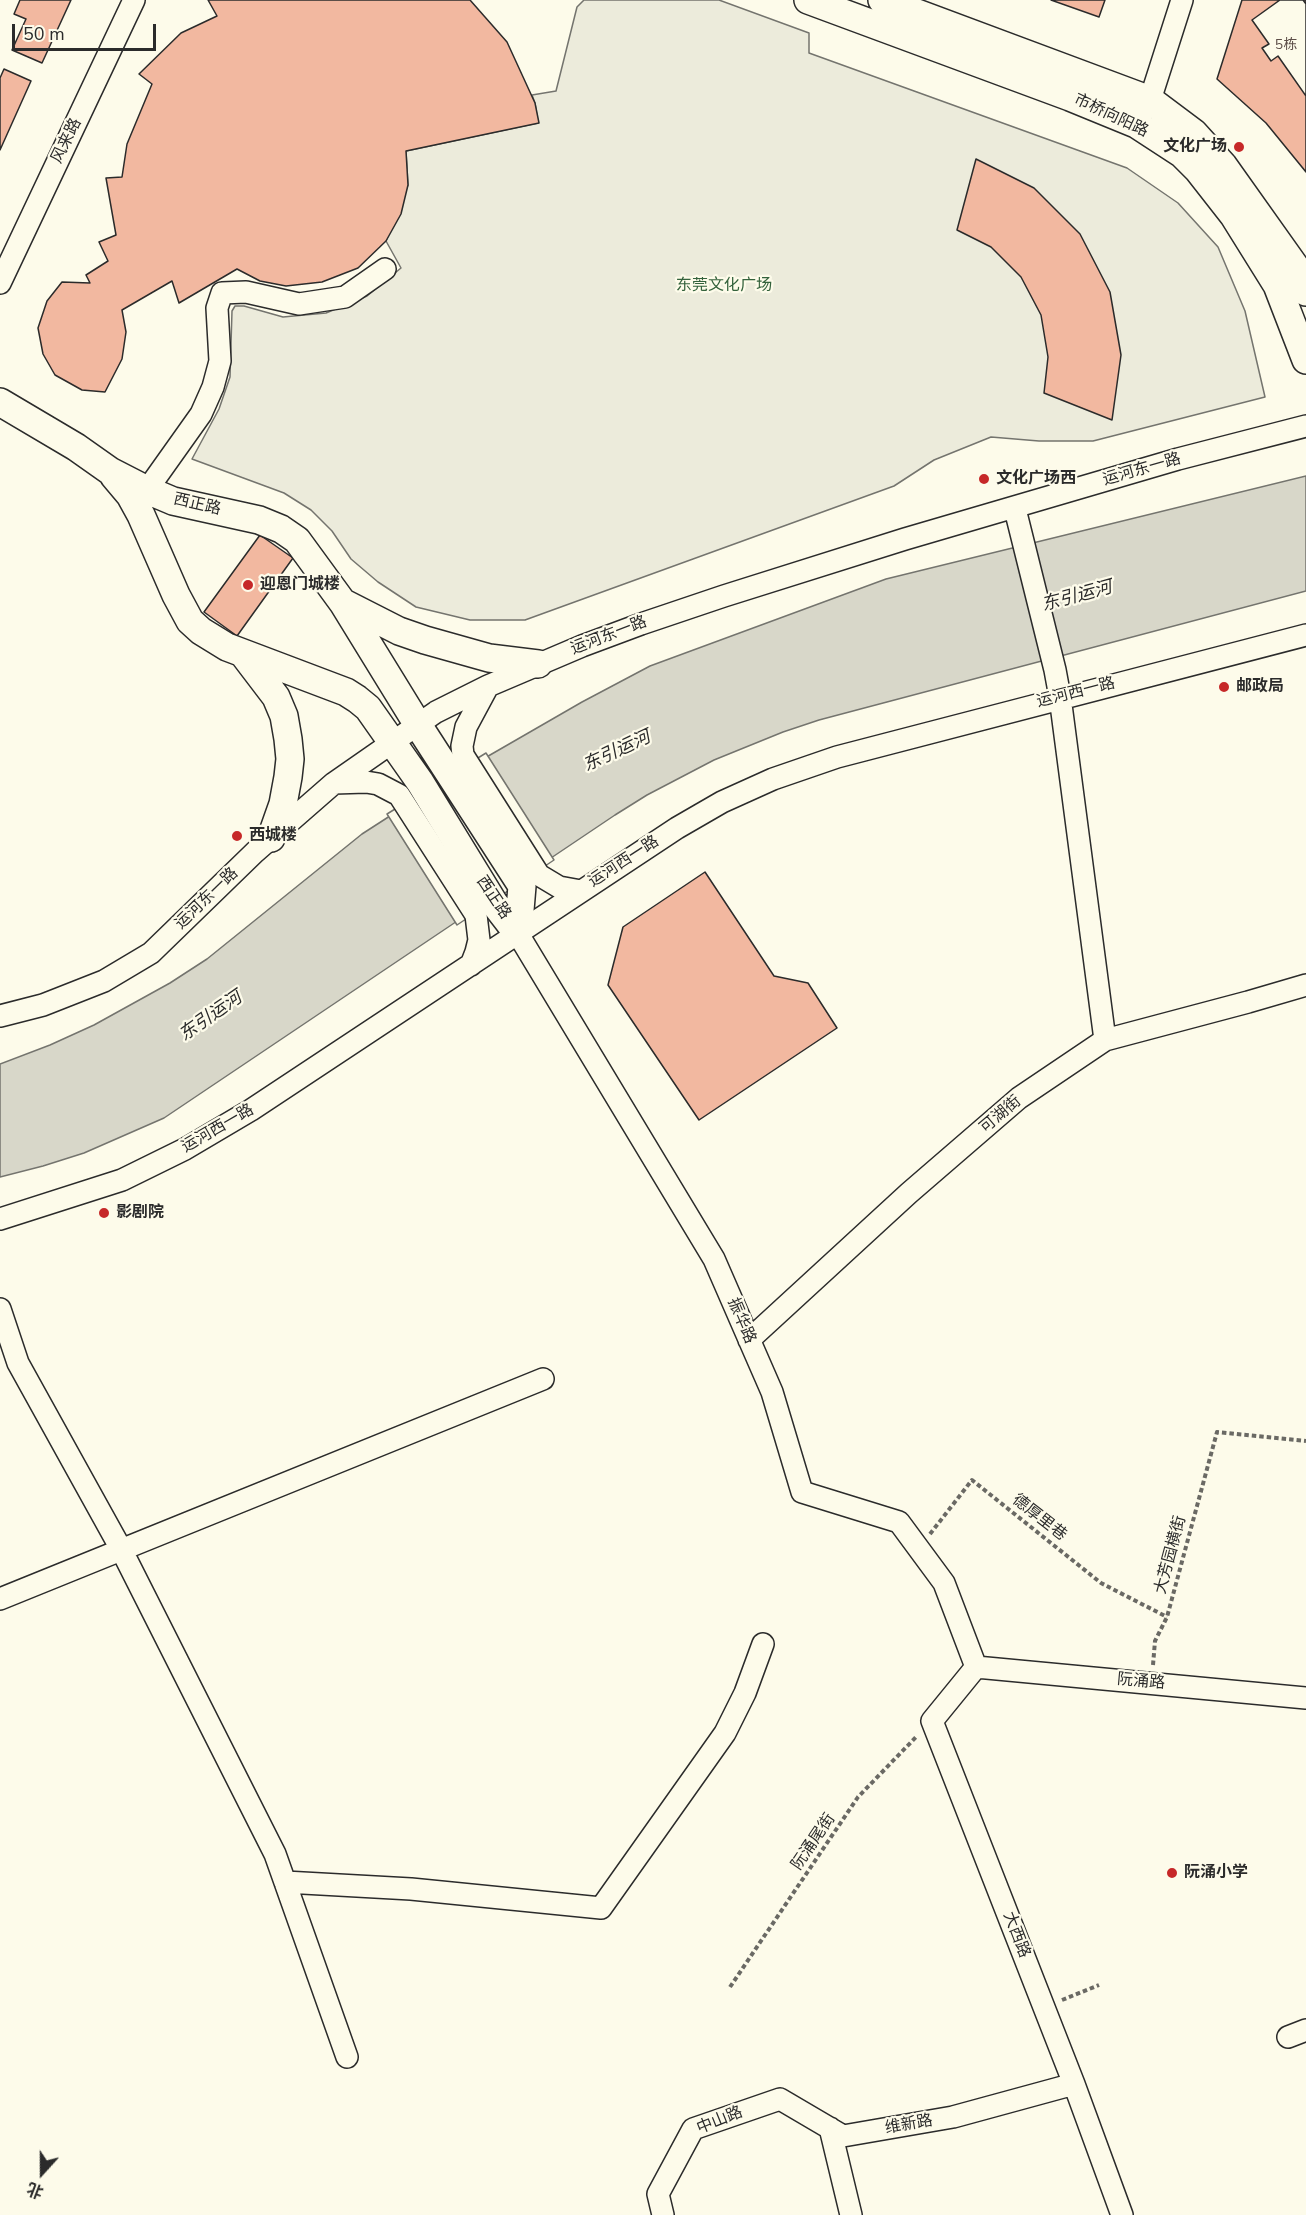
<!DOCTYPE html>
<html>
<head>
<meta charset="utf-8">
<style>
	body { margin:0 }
	#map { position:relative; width:1306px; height:2215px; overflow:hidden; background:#fdfbea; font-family:"Nunito Sans","Noto Sans SC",sans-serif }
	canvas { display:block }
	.north { position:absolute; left:12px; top:2143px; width:60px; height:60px; -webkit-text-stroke:4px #fdfbea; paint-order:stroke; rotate:201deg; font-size:16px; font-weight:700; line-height:24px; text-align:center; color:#2b2b2b }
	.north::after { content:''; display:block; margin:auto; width:21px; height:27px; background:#2b2b2b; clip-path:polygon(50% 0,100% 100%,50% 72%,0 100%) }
	.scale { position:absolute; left:12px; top:24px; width:144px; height:27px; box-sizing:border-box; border:3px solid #2b2b2b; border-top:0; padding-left:8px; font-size:18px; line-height:21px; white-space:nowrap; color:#2b2b2b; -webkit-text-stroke:4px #fdfbea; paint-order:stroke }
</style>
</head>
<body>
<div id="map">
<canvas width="1306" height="2215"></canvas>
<div class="north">北</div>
<div class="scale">50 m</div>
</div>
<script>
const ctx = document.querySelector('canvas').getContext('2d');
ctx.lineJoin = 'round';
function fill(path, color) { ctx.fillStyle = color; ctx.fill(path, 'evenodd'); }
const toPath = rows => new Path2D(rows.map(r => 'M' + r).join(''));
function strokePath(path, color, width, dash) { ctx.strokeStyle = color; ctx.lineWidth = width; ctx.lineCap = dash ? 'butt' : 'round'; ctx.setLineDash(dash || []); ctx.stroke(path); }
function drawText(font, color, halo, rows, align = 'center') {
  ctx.font = font + ' "Nunito Sans","Noto Sans SC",sans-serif'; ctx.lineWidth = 4.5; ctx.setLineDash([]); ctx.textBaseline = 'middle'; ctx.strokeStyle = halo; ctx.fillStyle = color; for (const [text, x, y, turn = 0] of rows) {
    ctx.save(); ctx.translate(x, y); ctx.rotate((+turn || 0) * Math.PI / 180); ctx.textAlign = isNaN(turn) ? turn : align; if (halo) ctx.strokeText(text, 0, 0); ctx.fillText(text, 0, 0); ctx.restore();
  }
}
const green = toPath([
	[584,0,719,0,809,33,809,53,1127,168,1178,203,1218,247,1245,311,1265,397,1093,441,1039,441,991,437,934,460,894,486,525,620,470,620,416,607,378,582,351,559,332,531,311,510,284,493,192,459,219,409,230,377,232,311,235,306,244,306,283,317,326,313,367,296,401,268,386,241,408,185,406,151,538,123,535,103,532,95,556,91,577,7,584,0]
]);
fill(green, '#ecebdb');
strokePath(green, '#74746e', 1.5);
const water = toPath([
	[1306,476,1306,591,819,720,783,732,714,760,647,795,615,815,164,1118,84,1153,43,1166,0,1177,0,1064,50,1045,94,1025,170,983,207,959,362,834,438,785,582,702,650,666,886,579,1306,476]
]);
fill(water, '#d8d7c9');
strokePath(water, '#74746e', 1.5);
const pier = toPath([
	[486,753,554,860,457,925,387,814,486,753]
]);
fill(pier, '#fdfbea');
strokePath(pier, '#74746e', 1.5);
const building = toPath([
	[20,0,71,0,42,63,12,50,26,19,14,14,20,0],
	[208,0,470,0,507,42,535,103,539,123,406,151,408,185,401,214,386,241,358,268,322,282,286,286,260,281,237,269,179,303,172,281,122,310,126,332,122,359,105,392,82,390,55,375,43,354,38,328,47,301,62,282,90,283,86,275,108,261,99,242,116,235,106,178,122,177,127,144,152,84,139,74,181,33,217,16,208,0],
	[1051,0,1105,0,1099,17,1051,0],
	[1242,0,1306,0,1306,172,1266,123,1217,79,1242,0],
	[1280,0,1303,0,1306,4,1306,96,1278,56,1271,61,1262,48,1269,44,1252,20,1280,0],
	[4,69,31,81,0,150,0,78,4,69],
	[976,159,1034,188,1080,234,1110,292,1121,355,1112,420,1044,393,1048,357,1041,315,1021,277,991,247,957,230,976,159],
	[260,535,293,558,237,636,204,612,260,535],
	[705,872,774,976,808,983,837,1028,699,1120,608,985,623,927,705,872]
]);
fill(building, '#f2b8a0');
strokePath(building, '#2b2b2b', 1.5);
const minor = toPath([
	[1143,112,1150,100,1182,0],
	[0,283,134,0],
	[147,490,201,414,213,387,220,361,217,308,222,293,246,292,299,304,345,297,385,269],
	[1015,509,1055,670,1060,697,1105,1040],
	[488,686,466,727,462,746,463,755,539,875,559,887,581,891],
	[334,783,366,782,378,784,399,795,476,915,479,940,476,952,471,965],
	[518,934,714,1259,772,1392,802,1492,899,1522,944,1583,976,1667],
	[0,1016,43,1005,104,981,151,953,255,852,334,783,436,712,488,686,582,646,641,624,724,596,905,539,1178,459,1306,426],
	[0,1219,122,1180,185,1149,251,1110,677,828,722,802,773,779,837,757,1306,635],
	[0,1309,18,1363,121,1549,275,1854,347,2057],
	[749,1340,909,1193,1019,1098,1105,1040,1248,1002,1306,985],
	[0,1599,543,1379],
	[976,1667,932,1721,1074,2084,1122,2215],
	[976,1667,1306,1698],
	[285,1882,411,1889,601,1908,725,1733,745,1693,763,1644],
	[1288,2037,1306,2030],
	[830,2128,851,2215],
	[663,2215,658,2194,693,2129,780,2099,843,2136,953,2117,1074,2084]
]);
const major = toPath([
	[808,0,1070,97,1136,124,1182,154,1198,170,1234,216,1277,285,1306,360],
	[882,0,1150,100,1194,133,1223,165,1299,272,1306,292],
	[0,402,76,447,110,471,147,490,173,501,259,520,281,529,297,540,343,603,418,725,522,886,518,934],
	[114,476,130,495,141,515,176,595,190,621,201,631,227,647,346,692,357,699,368,708,420,782,494,903,518,934],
	[344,603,399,631,425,640,489,658,538,664],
	[244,655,276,697,284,716,288,739,290,759,288,777,283,804,271,838]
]);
strokePath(minor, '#2b2b2b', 24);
strokePath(major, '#2b2b2b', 30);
strokePath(toPath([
	[930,1534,972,1480,1101,1583,1167,1617],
	[1153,1665,1155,1641,1167,1617,1217,1432,1306,1441],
	[730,1987,858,1797,917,1736],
	[1062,2000,1099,1985]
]), '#6a6964', 4, [4.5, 3]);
strokePath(minor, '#fdfbea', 21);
strokePath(major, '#fdfbea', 27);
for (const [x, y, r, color] of [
	[1239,147,6,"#c62828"],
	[984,479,6,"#c62828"],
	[248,585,6,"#c62828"],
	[1224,687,6,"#c62828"],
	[237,836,6,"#c62828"],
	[104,1213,6,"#c62828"],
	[1172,1873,6,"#c62828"]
]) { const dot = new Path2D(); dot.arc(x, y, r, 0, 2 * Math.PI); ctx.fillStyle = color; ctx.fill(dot); strokePath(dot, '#fdfbea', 2); }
drawText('14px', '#5d4e48', null, [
	["5栋",1286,46]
]);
drawText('16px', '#2b2b2b', '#fdfbea', [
	["市桥向阳路",1111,116,25],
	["风来路",67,141,-64],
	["运河东一路",1142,470,-16],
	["西正路",197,505,13],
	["运河东一路",609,636,-21],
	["运河西一路",1076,693,-14],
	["运河西一路",624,862,-33],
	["西正路",493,898,56],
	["运河东一路",207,899,-44],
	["可湖街",1001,1115,-40],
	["运河西一路",218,1129,-30],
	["振华路",741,1321,67],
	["德厚里巷",1039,1518,38],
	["大芳园横街",1171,1555,-75],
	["阮涌路",1141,1682,5],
	["阮涌尾街",814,1842,-56],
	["大西路",1016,1935,69],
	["中山路",720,2121,-22],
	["维新路",909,2125,-10]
]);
drawText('bold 16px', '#2b2b2b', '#fdfbea', [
	["文化广场",1227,147,"right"],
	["文化广场西",996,479],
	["迎恩门城楼",260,585],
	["邮政局",1236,687],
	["西城楼",249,836],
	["影剧院",116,1213],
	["阮涌小学",1184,1873]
], 'left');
drawText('16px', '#34623c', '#fdfbea', [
	["东莞文化广场",724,286]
]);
drawText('italic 18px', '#2b2b2b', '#fdfbea', [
	["东引运河",1077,597,-15],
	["东引运河",617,752,-25],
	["东引运河",211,1017,-35]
]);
</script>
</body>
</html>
